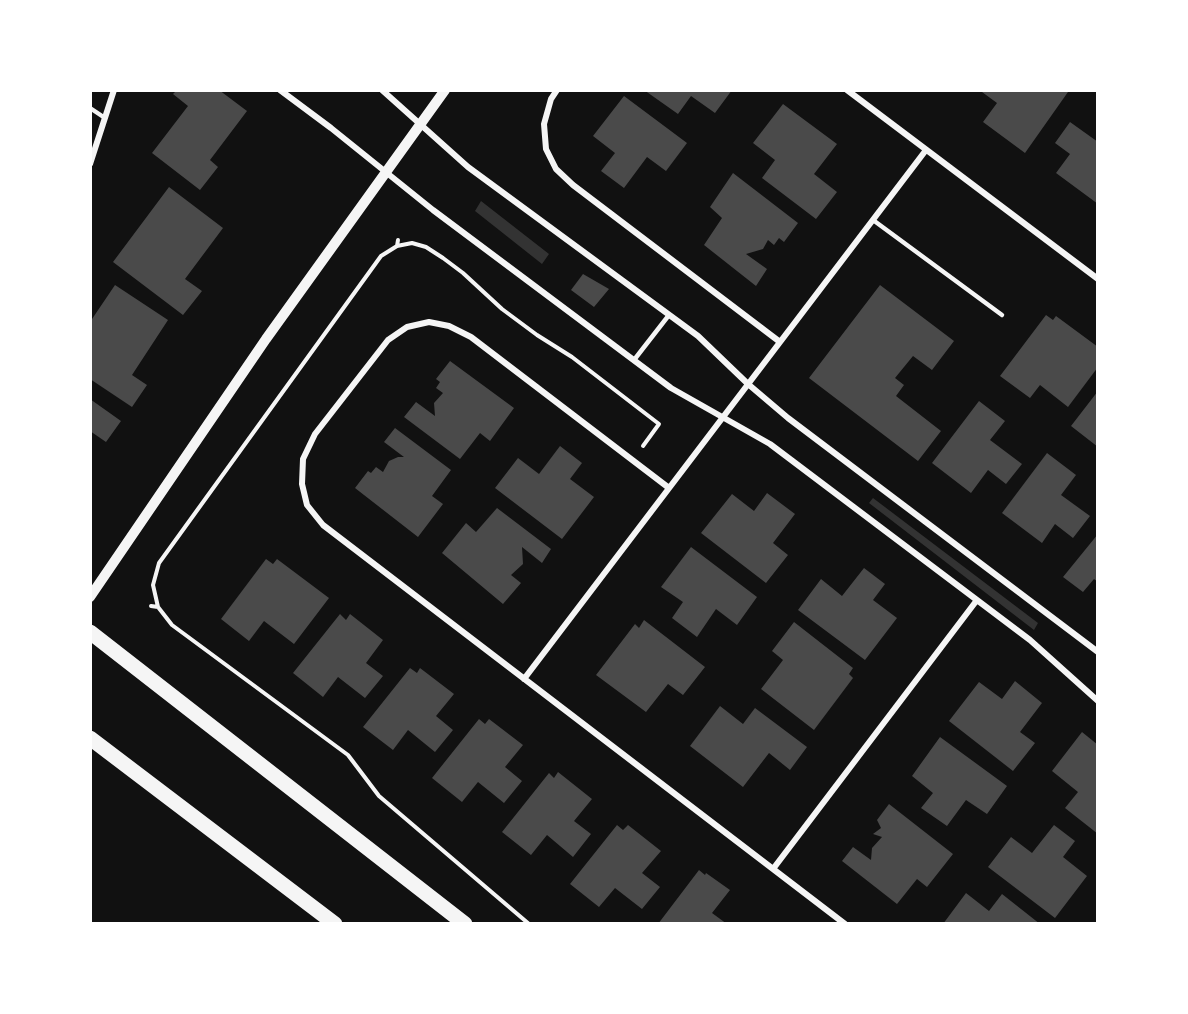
<!DOCTYPE html>
<html>
<head>
<meta charset="utf-8">
<style>
	body { margin:0 }
	#map { position:relative; width:1188px; height:1014px; overflow:hidden; background:#111; font-family:"Asap Condensed",sans-serif }
	canvas { display:block }
	.frame { position:absolute; inset:0; border:92px solid #fff; pointer-events:none }
</style>
</head>
<body>
<div id="map">
<canvas width="1188" height="1014"></canvas>
<div class="frame"></div>
</div>
<script>
const ctx = document.querySelector('canvas').getContext('2d');
ctx.lineJoin = 'round';
function fill(path, color) { ctx.fillStyle = color; ctx.fill(path, 'evenodd'); }
const toPath = rows => new Path2D(rows.map(r => 'M' + r).join(''));
function strokePath(path, color, width, dash) { ctx.strokeStyle = color; ctx.lineWidth = width; ctx.lineCap = dash ? 'butt' : 'round'; ctx.setLineDash(dash || []); ctx.stroke(path); }
fill(toPath([
	[481,201,549,254,542,264,475,211],
	[873,498,1038,623,1034,630,869,503]
]), '#333');
fill(toPath([
	[177,90,219,90,247,111,210,160,218,167,200,190,152,153,188,106,173,94],
	[644,90,732,90,715,113,691,96,678,114],
	[984,90,1065,90,1068,92,1025,153,983,122,997,103,982,92],
	[624,96,687,143,666,171,647,157,624,188,601,171,615,153,593,136],
	[783,104,837,144,814,174,837,192,816,219,762,178,775,160,753,143],
	[1070,122,1098,142,1098,204,1056,173,1070,154,1055,143],
	[733,173,798,223,784,242,779,238,774,245,768,240,763,249,746,254,767,269,756,286,704,245,722,218,710,207],
	[169,187,223,228,185,279,202,291,183,315,113,262],
	[583,274,609,289,594,307,571,290],
	[115,285,168,320,132,375,147,385,132,407,90,379,90,322],
	[880,285,954,341,932,370,913,356,895,378,904,385,896,396,941,431,918,461,809,378],
	[1046,315,1053,320,1056,316,1098,347,1098,367,1068,407,1040,385,1030,398,1000,376],
	[450,361,514,408,490,441,480,433,460,459,404,417,416,402,435,416,434,403,443,393,436,388,440,382,436,379],
	[1098,391,1098,447,1071,426],
	[90,399,121,421,106,442,90,431],
	[979,401,1005,421,990,440,1022,464,1006,484,988,470,971,493,932,463],
	[395,428,451,470,432,496,443,504,418,537,355,488,368,471,371,473,376,467,383,472,389,461,398,457,404,457,384,442],
	[560,446,582,463,570,479,594,497,562,539,495,488,518,458,539,474],
	[1047,453,1076,475,1061,495,1090,516,1073,538,1055,524,1042,543,1002,513],
	[767,493,795,514,773,543,788,555,766,583,701,533,732,494,754,511],
	[497,508,551,549,542,563,522,547,523,564,511,575,521,583,503,604,442,553,466,523,476,532],
	[1098,534,1098,582,1094,579,1083,592,1063,577],
	[691,547,757,597,737,625,716,609,697,637,672,618,683,602,661,587],
	[266,559,273,564,277,559,329,598,294,644,264,621,249,641,221,619],
	[864,568,885,584,873,600,897,618,865,660,798,610,821,579,842,596],
	[340,614,346,620,350,614,383,640,366,663,383,676,365,698,338,677,323,697,293,673],
	[644,620,705,667,683,695,668,684,646,712,596,675,635,624,639,628],
	[794,622,853,668,849,674,853,678,814,730,761,689,783,660,772,651],
	[410,668,417,673,420,668,454,694,436,716,453,730,435,752,408,730,393,750,363,727],
	[1015,681,1042,703,1020,732,1035,743,1013,771,949,721,979,682,1002,699],
	[720,706,743,724,755,708,807,747,790,770,769,753,743,787,690,746],
	[479,719,485,724,489,719,523,745,505,767,522,781,504,803,478,782,462,802,432,778],
	[1082,732,1098,745,1098,834,1065,808,1078,792,1052,771],
	[940,737,1007,786,987,814,966,800,947,826,921,808,933,793,912,776],
	[558,772,592,799,574,821,591,834,573,857,547,835,531,855,502,832,549,773,554,778],
	[889,804,953,854,927,887,917,879,897,904,842,861,853,847,871,860,872,848,882,837,873,834,881,828,877,820],
	[617,825,623,830,628,825,661,851,642,873,660,887,642,909,615,888,599,907,570,884],
	[1054,825,1075,841,1063,857,1087,876,1055,918,988,867,1011,837,1032,853],
	[699,870,705,875,706,873,730,890,712,913,727,924,658,924],
	[966,893,989,911,1002,894,1040,924,943,924]
]), '#4a4a4a');
strokePath(toPath([
	[398,240,397,246,381,256,159,563,153,585,158,607,172,625,348,755,379,796,529,924],
	[397,246,412,243,426,247,443,258,463,273,502,309,537,335,572,357,659,424,643,446],
	[151,606,158,607]
]), '#f5f5f5', 4);
strokePath(toPath([
	[90,108,105,118],
	[873,220,1002,315],
	[634,360,669,315]
]), '#f5f5f5', 4.5);
strokePath(toPath([
	[280,90,331,128,433,210,671,388,770,444,1030,640,1098,701],
	[382,90,468,167,698,336,748,384,788,418,1098,652],
	[557,90,551,99,544,124,546,149,556,169,573,185,780,342],
	[847,90,1098,279],
	[90,164,114,90],
	[669,488,471,337,449,326,429,322,407,327,388,340,315,434,303,459,302,484,307,505,323,525,845,924],
	[524,679,926,150],
	[773,869,977,600]
]), '#f5f5f5', 6);
strokePath(toPath([
	[90,597,266,339,445,90]
]), '#f5f5f5', 10);
strokePath(toPath([
	[90,632,465,924],
	[90,738,335,924]
]), '#f5f5f5', 15);
</script>
</body>
</html>
